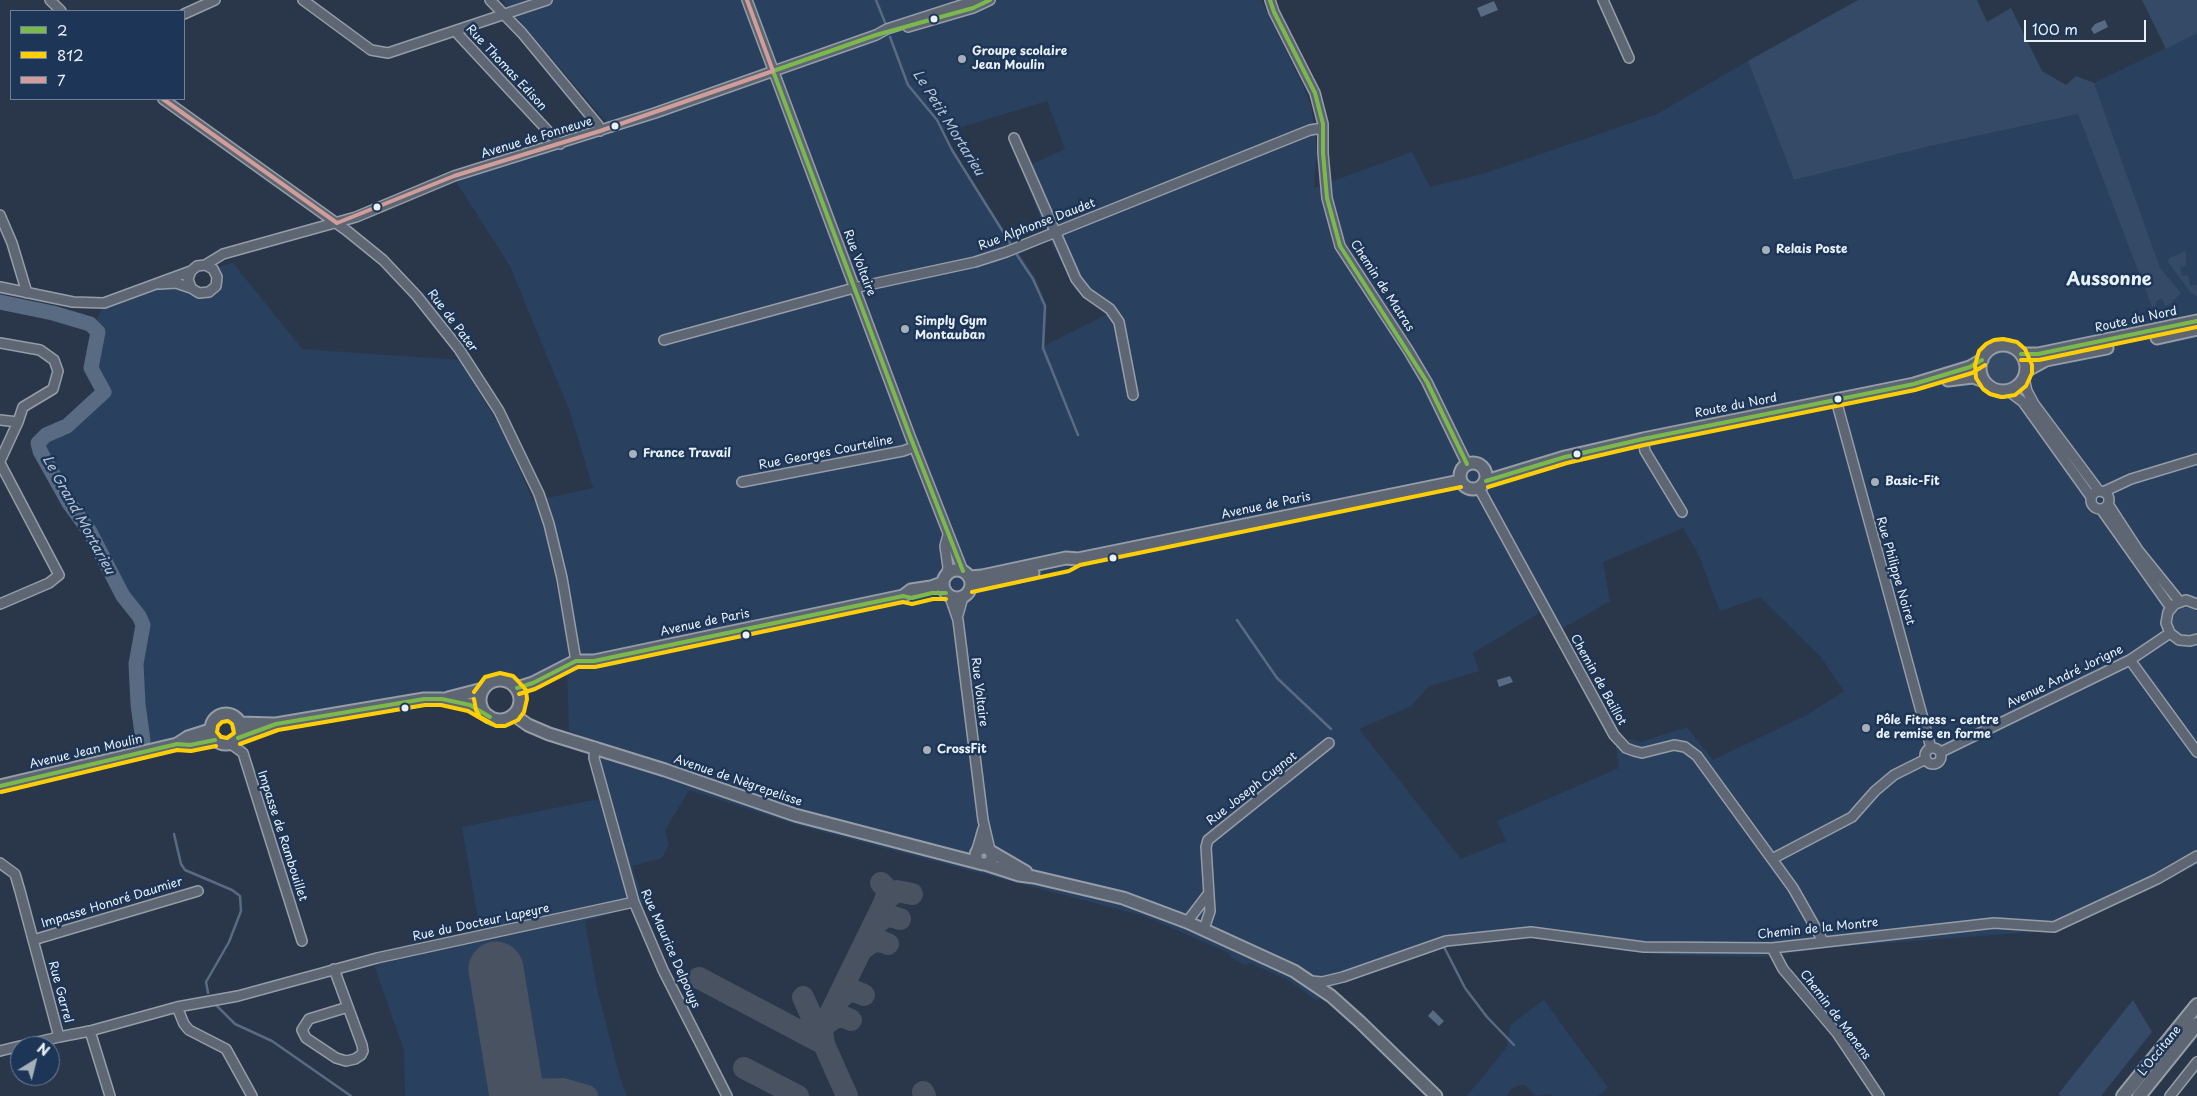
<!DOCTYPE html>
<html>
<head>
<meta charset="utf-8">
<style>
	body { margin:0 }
	#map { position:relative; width:2197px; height:1096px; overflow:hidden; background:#2a374a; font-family:"Playpen Sans",sans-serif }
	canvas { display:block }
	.legend { position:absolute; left:10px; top:10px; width:175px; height:90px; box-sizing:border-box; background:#1d3557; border:1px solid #6e8097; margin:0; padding:6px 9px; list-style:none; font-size:15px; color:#e8f1f8 }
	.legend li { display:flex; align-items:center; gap:10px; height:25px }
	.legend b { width:25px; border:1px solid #6e8097 }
	.north { position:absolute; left:10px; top:1036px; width:50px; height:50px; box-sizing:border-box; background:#1d3557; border:1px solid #6e8097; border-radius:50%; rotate:36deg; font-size:14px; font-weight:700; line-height:20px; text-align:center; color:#e8f1f8 }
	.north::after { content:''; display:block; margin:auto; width:18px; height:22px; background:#a6b0bb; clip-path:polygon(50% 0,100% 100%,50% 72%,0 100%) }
	.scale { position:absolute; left:2024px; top:20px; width:122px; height:22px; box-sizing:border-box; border:2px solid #e8f1f8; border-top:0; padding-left:6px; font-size:15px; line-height:18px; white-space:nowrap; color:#e8f1f8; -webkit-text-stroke:4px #1d3557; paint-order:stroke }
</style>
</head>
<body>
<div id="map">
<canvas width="2197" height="1096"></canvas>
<ul class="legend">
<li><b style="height:6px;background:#7bb94d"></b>2</li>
<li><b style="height:6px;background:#ffce05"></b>812</li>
<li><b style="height:6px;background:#d19d9a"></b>7</li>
</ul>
<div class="north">N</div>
<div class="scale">100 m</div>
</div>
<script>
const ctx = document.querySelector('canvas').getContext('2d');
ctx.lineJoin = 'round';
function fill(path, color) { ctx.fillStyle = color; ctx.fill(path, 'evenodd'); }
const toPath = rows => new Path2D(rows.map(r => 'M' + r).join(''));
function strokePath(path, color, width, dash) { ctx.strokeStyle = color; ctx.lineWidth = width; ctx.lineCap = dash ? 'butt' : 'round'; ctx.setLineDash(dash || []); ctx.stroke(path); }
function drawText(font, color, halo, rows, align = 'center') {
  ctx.font = font + ' "Playpen Sans",sans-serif'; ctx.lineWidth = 5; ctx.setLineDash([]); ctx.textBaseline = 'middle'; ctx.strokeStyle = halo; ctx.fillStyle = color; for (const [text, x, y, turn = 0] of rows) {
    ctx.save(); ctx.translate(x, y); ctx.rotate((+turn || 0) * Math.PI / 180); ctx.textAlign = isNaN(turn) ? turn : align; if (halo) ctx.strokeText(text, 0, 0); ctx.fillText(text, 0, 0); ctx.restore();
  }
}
fill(toPath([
	[502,0,1261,0,1305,90,1312,111,1317,149,1314,188,1412,152,1430,187,1483,174,1657,114,1748,61,1794,180,1926,147,2078,114,2152,306,2157,301,2162,299,2165,305,2171,301,2094,83,2197,33,2197,865,2068,927,2046,931,1834,947,1763,957,1669,955,1623,951,1529,936,1454,943,1335,986,1317,1001,1288,980,1250,963,1246,965,1232,958,1229,953,1144,916,804,827,689,790,665,830,669,845,662,858,632,866,644,904,585,921,597,989,620,1078,627,1096,405,1096,404,1050,374,965,482,941,462,827,599,799,582,736,569,731,567,666,514,685,499,679,489,682,483,689,276,724,237,719,229,714,224,714,216,717,211,726,145,752,138,704,136,664,143,624,139,616,123,596,90,532,67,498,40,451,38,443,46,435,67,426,104,392,104,389,92,372,90,363,98,339,98,332,94,327,104,303,154,284,209,292,217,277,218,267,233,263,302,349,460,360,504,434,533,501,593,488,570,412,510,266,457,183,478,172,614,131],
	[919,98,945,132,1047,101,1065,149,1022,169,1044,228,1076,290,1106,315,1044,346,1047,306,1036,279,952,150,937,123],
	[1683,528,1698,553,1720,611,1760,597,1820,656,1844,691,1807,715,1713,760,1687,727,1641,742,1631,739,1616,746,1619,768,1497,821,1506,841,1461,859,1359,729,1411,706,1429,686,1479,671,1473,653,1541,612,1553,634,1610,601,1603,562],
	[1544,1000,1608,1088,1598,1096,1553,1096,1551,1094,1536,1096,1525,1085,1519,1085,1511,1089,1507,1096,1467,1096,1507,1047,1510,1025]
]), '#2a405f');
fill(toPath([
	[1858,0,1977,0,1987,22,2011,8,2042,71,2066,85,2076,76,2094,83,2160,268,2181,293,2170,304,2165,306,2162,299,2157,301,2155,306,2152,307,2078,114,1926,147,1794,180,1748,61],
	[2142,0,2197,0,2197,33,2166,49],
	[2186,251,2186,266,2180,267,2182,276,2188,275,2190,286,2197,285,2197,296,2191,293,2168,262,2169,258],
	'1985 368a18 18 0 1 1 36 0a18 18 0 1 1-36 0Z',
	[2182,608,2191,608,2197,611,2197,634,2190,637,2180,636,2176,633,2172,624,2174,614],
	[2133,1000,2152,1032,2101,1096,2060,1096,2059,1093]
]), '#354a67');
fill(toPath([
	[1494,1,1498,10,1481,17,1477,8],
	[2105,20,2108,27,2094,34,2091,29,2095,24],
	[1510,676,1513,682,1499,687,1497,680],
	[1433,1010,1444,1021,1439,1026,1428,1016]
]), '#586b83');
strokePath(toPath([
	[876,0,886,25],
	[890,37,908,85,937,120,952,150,1010,243],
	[1017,255,1033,279,1045,306,1043,348,1078,435],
	[1237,620,1277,678,1331,729],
	[174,834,181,864,185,870,232,890,240,896,241,911,229,942,206,982,208,993],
	[1443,945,1465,988,1487,1017,1514,1045],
	[216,1005,235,1024,272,1041,351,1096]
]), '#586b83', 2.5);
strokePath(toPath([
	[0,302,53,313,90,324,98,332,91,368,104,392,67,426,46,435,38,443,40,451,69,503,90,532,123,596,139,616,143,625,136,664,138,704,143,741]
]), '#586b83', 15);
strokePath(toPath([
	[885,900,897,891,912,894],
	[873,926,885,917,890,916,900,919],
	[861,950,872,942,880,941,888,944],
	[699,978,824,1044],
	[803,997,847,1096],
	[836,1002,847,992,854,991,864,995],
	[824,1026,835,1017,844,1017,851,1020],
	[506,1028,514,1069,525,1085,533,1090,563,1089,587,1096],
	[824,1044,822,1032,824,1026,887,897,886,888,881,883],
	[744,1068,798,1096],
	[923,1092,925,1096]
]), '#485261', 22);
strokePath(toPath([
	[496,969,517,1096]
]), '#485261', 55);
const minor = toPath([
	[50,0,61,11],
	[303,0,371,50,388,53,547,0],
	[490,0,522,33,598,125,600,131],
	[747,0,910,436,963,571],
	[1270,0,1274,12,1315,93,1323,124,1323,153,1327,198,1340,246,1408,350,1427,382,1467,464],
	[1603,0,1629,58],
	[184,14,215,0],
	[908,27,973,8,990,0],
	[455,31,560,144],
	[163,99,346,230,383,260,417,296,459,349,499,411,539,494,549,524,562,578,576,661],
	[1014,138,1076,279,1087,293,1110,309,1119,322,1133,395],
	[0,215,12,243,27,293],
	[205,265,213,269,217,277,216,286,209,292,199,293,191,288,188,279,191,271,197,266,205,265,223,254,356,217,454,176,655,113,876,35,887,29,977,0],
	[159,284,176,283,191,288],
	[0,287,73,302,104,303,191,271],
	[664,340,854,288,975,262,1006,252,1310,130,1323,128],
	[0,343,40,350,54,360,58,371,53,389,23,407,18,422,0,420],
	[2024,378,2027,391,2034,404,2099,491],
	[2007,390,2023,402,2091,497],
	[1836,400,1931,748],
	[1643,439,1645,451,1682,512],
	[0,461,18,422],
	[0,463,59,575,49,583,0,604],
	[742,482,903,451,914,447],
	[1479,488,1614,735,1626,748,1634,751,1642,753,1674,745,1685,747,1697,756,1793,888,1823,941],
	'2091 500a9 9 0 1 1 18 0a9 9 0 1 1-18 0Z',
	[2103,492,2131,479,2197,459],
	[2108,504,2138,550,2180,602],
	[2101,509,2171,608],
	[947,573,948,567,945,546,948,535],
	[950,597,958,620,983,820,990,850],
	[2197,604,2186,600,2175,604,2168,612,2166,623,2170,633,2179,640,2190,641,2197,639],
	[958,615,963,597],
	[2130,660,2197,752],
	[231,744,243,753,302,941],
	[595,747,594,758,634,902,663,970,727,1096],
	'1925 756a8 8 0 1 1 16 0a8 8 0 1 1-16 0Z',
	[1941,752,2130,660,2170,633],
	[977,850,983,829],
	[1772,859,1852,817,1875,791,1894,775,1926,759],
	[0,863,15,874,20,891,59,1037,90,1031,110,1096],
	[1187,922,1209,893],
	[1204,929,1210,911,1206,847,1208,840,1329,743],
	[33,940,198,891],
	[1772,948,1783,969,1837,1033,1879,1096],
	[334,969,362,1045,363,1051,361,1055,355,1059,346,1061,336,1058,306,1038,302,1030,309,1019,348,1007],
	[1311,981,1322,982,1343,977,1446,941,1531,932,1644,947,1772,948,1994,923,2054,927,2157,879,2197,856],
	[177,1007,184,1024,189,1030,226,1049,252,1096],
	[90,1031,177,1007,238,996,377,958,634,902],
	[21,1046,59,1037],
	[0,1051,20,1046],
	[2170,1096,2197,1062]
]);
const major = toPath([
	[2157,338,2197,329],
	'1980 368a23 23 0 1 1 46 0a23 23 0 1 1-46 0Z',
	[2021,354,2038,354,2197,321],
	[2026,371,2046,360,2107,348],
	[1948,380,1973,377,1984,381],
	'1460 476a13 13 0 1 1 26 0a13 13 0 1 1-26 0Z',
	[1486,481,1565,457,1643,439,1914,384,1970,367,1982,360],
	'943 584a14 14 0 1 1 28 0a14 14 0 1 1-28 0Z',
	[970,577,982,576,1066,558,1078,559,1460,481],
	[971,586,1033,573],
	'480 700a20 20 0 1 1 40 0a20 20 0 1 1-40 0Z',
	[517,688,533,683,576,661,594,661,903,596,911,590,931,587,942,583],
	[448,698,483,689],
	'211 729a15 15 0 1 1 30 0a15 15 0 1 1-30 0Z',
	[514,715,528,725,549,734,665,770,795,815,979,863],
	[239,723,274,724],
	[238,738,276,724,424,699,442,699,470,705,490,717],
	[177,744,188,737,210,730],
	[0,786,177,744,190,745,215,740],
	'976 856a8 8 0 1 1 16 0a8 8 0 1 1-16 0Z',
	[990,851,1026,872],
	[985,864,1019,875,1034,877,1123,898,1187,922,1294,971,1331,996,1360,1022,1436,1096]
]);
const highway = toPath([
	[2123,1096,2197,1005],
	[2139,1096,2197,1024]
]);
strokePath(minor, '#959da7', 12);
strokePath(major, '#959da7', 15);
strokePath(highway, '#959da7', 16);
strokePath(minor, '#5d6672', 9);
strokePath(major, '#5d6672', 11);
strokePath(highway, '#5d6672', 12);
strokePath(toPath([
	[1270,0,1274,12,1315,93,1323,124,1323,153,1327,198,1340,246,1427,382,1467,464],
	[773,71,910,436,963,571],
	[773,71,876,35,973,8,990,0],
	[2021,354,2038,354,2197,321],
	[1486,481,1565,457,1643,439,1914,384,1970,367,1982,360],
	[517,688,533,683,576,661,594,661,903,596,912,598,932,593,946,593],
	[238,738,276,724,424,699,442,699,470,705,490,717],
	[0,786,177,744,190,745,215,740]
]), '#7bb94d', 4);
strokePath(toPath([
	[2021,360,2039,360,2197,327],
	[2001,397,1990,394,1983,389,1976,378,1975,365,1979,351,1986,344,1994,340,2003,339,2017,342,2025,349,2032,365,2032,373,2026,386,2015,395,2003,397],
	[1488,487,1567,463,1644,445,1915,390,1972,373,1985,365],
	[972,592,1069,571,1080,565,1461,487],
	[519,694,535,689,578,667,595,667,903,602,912,604,933,599,946,599],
	[474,699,476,710,480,717,496,726,505,726,518,720,524,712,527,699,526,690,518,681,513,676,500,673,485,677,474,692],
	[221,737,217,732,218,726,222,722,228,721,232,724,234,733,227,738,222,737],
	[240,744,278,730,425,705,441,705,468,711,487,722],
	[1,792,177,750,191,751,216,746]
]), '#ffce05', 4);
strokePath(toPath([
	[747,0,773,71],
	[163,99,337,223],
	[337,223,454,176,600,131,773,71]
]), '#d19d9a', 4);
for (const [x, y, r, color] of [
	[934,19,4.5,"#e8f1f8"],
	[962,59,5,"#a6b0bb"],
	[615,126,4.5,"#e8f1f8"],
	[377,207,4.5,"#e8f1f8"],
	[1766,250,5,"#a6b0bb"],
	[905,329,5,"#a6b0bb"],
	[1838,399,4.5,"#e8f1f8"],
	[633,454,5,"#a6b0bb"],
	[1577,454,4.5,"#e8f1f8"],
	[1875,482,5,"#a6b0bb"],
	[1113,558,4.5,"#e8f1f8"],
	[746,635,4.5,"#e8f1f8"],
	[405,708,4.5,"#e8f1f8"],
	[1866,728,5,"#a6b0bb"],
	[927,750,5,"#a6b0bb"]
]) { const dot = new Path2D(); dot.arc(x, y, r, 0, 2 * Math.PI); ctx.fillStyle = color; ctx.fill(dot); strokePath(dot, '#1d3557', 2); }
drawText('bold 12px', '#e8f1f8', '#1d3557', [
	["Groupe scolaire",972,52],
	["Jean Moulin",972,66],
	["Relais Poste",1776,250],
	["Simply Gym",915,322],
	["Montauban",915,336],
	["France Travail",643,454],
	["Basic-Fit",1885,482],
	["Pôle Fitness - centre",1876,721],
	["de remise en forme",1876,735],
	["CrossFit",937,750]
], 'left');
drawText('12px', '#e8f1f8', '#1d3557', [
	["Rue Thomas Edison",506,68,47],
	["Avenue de Fonneuve",537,138,-17],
	["Rue Alphonse Daudet",1037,225,-21],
	["Rue Voltaire",859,263,69],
	["Chemin de Matras",1382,286,57],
	["Route du Nord",2136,320,-12],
	["Rue de Pater",452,321,53],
	["Route du Nord",1736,406,-11],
	["Rue Georges Courteline",826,453,-11],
	["Avenue de Paris",1266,506,-12],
	["Rue Philippe Noiret",1895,571,74],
	["Avenue de Paris",705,623,-12],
	["Avenue André Jorigne",2065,677,-26],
	["Chemin de Baillot",1598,680,61],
	["Rue Voltaire",979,692,83],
	["Avenue Jean Moulin",86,752,-13],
	["Avenue de Nègrepelisse",738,781,19],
	["Rue Joseph Cugnot",1252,789,-38],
	["Impasse de Rambouillet",282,836,72],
	["Impasse Honoré Daumier",112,903,-17],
	["Rue du Docteur Lapeyre",481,923,-12],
	["Chemin de la Montre",1818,929,-6],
	["Rue Maurice Delpouys",670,949,66],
	["Rue Garrel",60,992,75],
	["Chemin de Menens",1835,1015,53],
	["L'Occitane",2160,1051,-51]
]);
drawText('italic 14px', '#b7c4d1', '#1d3557', [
	["Le Petit Mortarieu",948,123,58],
	["Le Grand Mortarieu",78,515,61]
]);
drawText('bold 18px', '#e8f1f8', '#1d3557', [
	["Aussonne",2109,280]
]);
</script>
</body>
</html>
